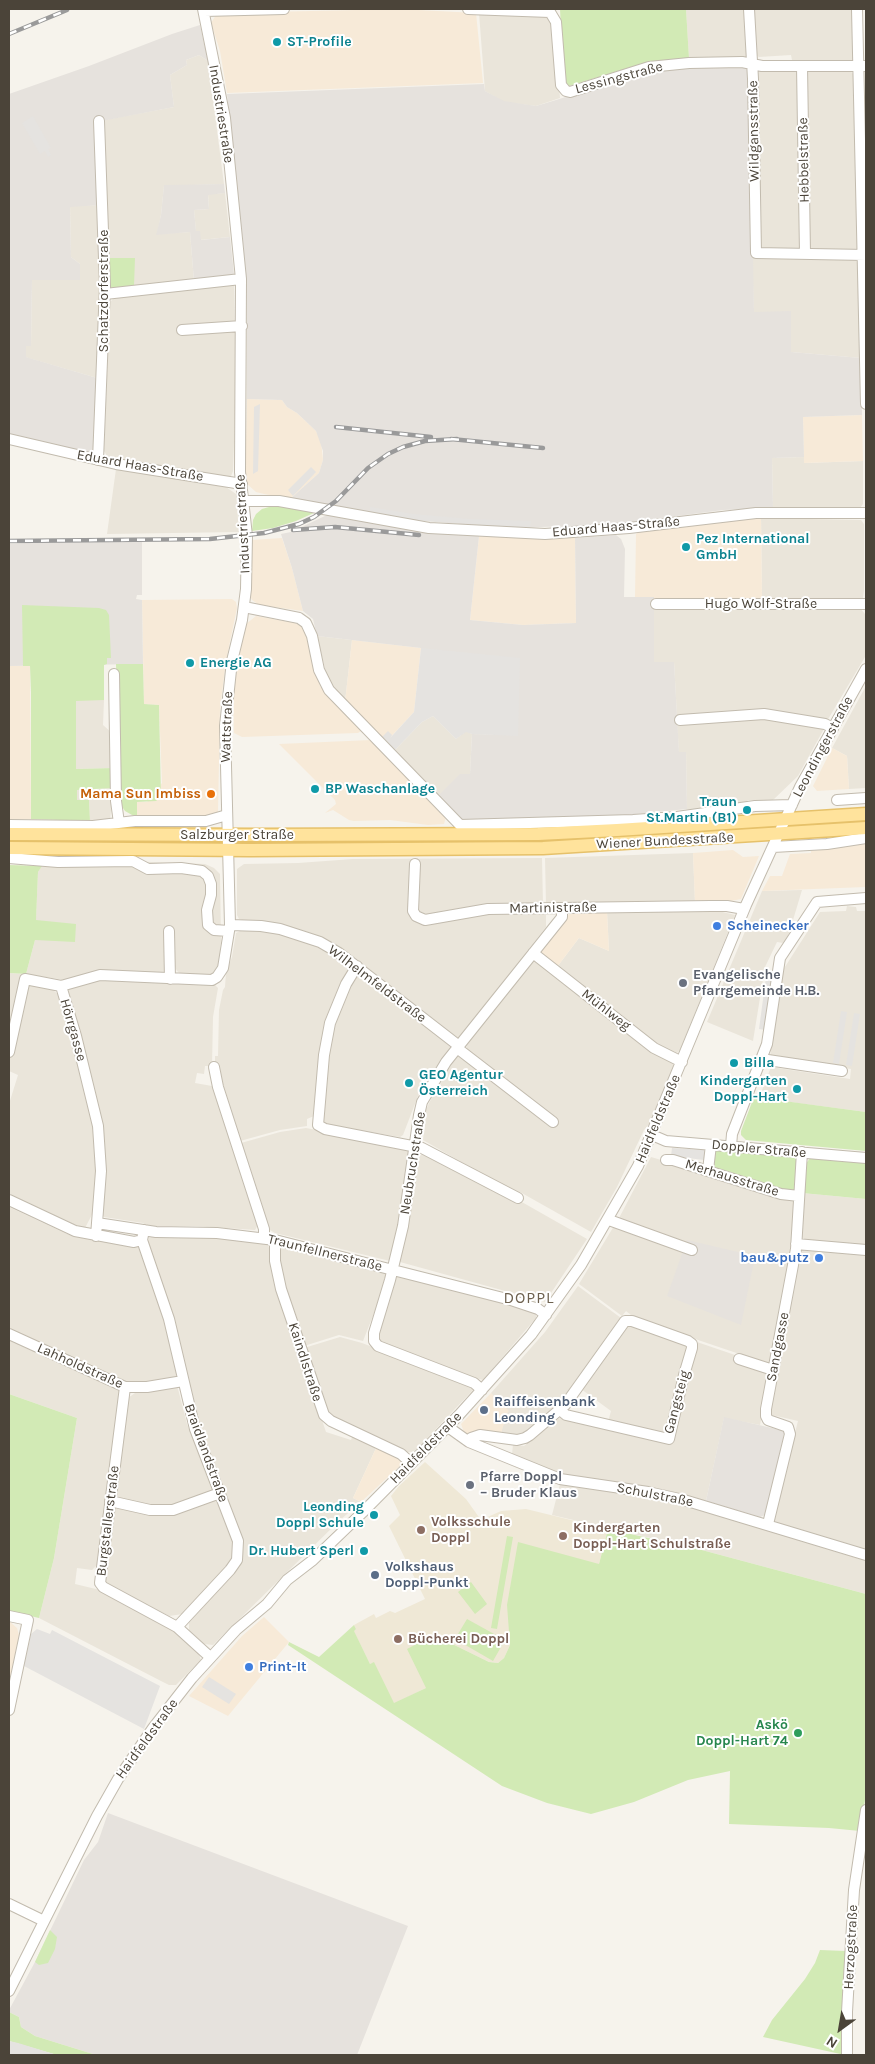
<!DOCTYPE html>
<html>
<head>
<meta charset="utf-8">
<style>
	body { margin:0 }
	#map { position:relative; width:875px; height:2064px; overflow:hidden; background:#f6f3ec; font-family:Karla,sans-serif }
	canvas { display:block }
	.frame { position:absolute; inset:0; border:10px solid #4b4439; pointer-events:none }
	.north { position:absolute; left:815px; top:2004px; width:50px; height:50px; -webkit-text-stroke:4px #fff; paint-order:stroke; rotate:212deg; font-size:14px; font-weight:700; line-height:20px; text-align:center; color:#4b4439 }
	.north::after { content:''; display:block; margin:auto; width:18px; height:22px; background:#4b4439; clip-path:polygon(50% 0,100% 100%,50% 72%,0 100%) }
</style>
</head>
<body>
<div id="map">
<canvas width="875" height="2064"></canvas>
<div class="frame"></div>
<div class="north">N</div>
</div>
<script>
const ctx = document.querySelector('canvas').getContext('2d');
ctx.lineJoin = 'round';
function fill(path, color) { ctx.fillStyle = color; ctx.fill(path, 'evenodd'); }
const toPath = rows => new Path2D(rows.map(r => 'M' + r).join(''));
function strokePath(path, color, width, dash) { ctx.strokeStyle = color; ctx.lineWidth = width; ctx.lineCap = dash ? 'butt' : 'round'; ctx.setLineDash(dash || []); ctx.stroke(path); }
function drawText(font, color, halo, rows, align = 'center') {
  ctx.font = font + ' Karla,sans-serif'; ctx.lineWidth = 4; ctx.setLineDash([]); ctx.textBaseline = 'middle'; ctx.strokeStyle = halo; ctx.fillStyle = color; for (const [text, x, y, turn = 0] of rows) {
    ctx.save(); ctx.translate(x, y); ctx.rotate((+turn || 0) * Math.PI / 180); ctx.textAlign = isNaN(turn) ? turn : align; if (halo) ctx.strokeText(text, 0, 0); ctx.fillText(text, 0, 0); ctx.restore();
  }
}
fill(toPath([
	[686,9,745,9,747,57,689,58],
	[752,9,854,9,853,59,849,62,792,60,791,55,759,57,755,54],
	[479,13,548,16,553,22,560,98,536,106,504,102,485,91],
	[199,55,208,61,224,184,164,186,161,215,157,234,190,232,194,281,134,286,134,258,109,258,104,120,174,107,170,75,187,65,186,60],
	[806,70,850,70,855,77,859,247,852,251,813,251,809,246],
	[760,71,794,71,798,73,802,245,798,249,763,249,759,245,757,73],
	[225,193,230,237,200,240,196,232,194,210,209,209,208,194],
	[101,205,103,283,97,378,25,357,26,346,31,346,32,280,79,280,80,264,71,257,70,206],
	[752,257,849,258,856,260,858,263,861,358,791,352,754,312],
	[234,284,236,387,233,471,231,476,228,478,109,459,104,451,110,302,118,294],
	[804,457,804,463,863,461,863,504,860,508,773,508,772,458],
	[116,469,226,487,236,494,239,532,107,534],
	[761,518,861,520,864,524,864,591,863,598,859,600,762,600],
	[654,607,860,608,865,614,865,657,827,721,765,711,677,717,674,662,654,662],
	[317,636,352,640,345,702,327,677],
	[866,686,866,788,849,789,847,756,832,748],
	[76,700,104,700,103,725,112,733,113,768,76,769],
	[433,716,456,739,466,731,472,734,470,774,438,796,393,752,422,722],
	[766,716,825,727,798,776,773,800,748,800,745,805,696,811,687,809,686,752,679,753,677,723],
	[113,788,110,821,90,821,89,800,77,800,77,790],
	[693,853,695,901,546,905,545,858],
	[46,858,205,864,214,868,220,874,221,941,218,968,216,971,207,976,183,975,177,971,175,967,174,931,164,973,65,980,26,974,35,940,38,872],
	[542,858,543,905,412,915,546,911,546,927,458,1039,343,950,326,940,284,925,246,921,239,919,237,915,237,869,244,864,298,863,353,859],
	[802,890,787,940,783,943,777,942,765,967,753,1041,707,1022,762,891],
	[847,906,856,907,857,911,866,911,866,1112,759,1098,771,1067,850,1079,851,1069,770,1057,783,970,820,912,846,911],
	[714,910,735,915,680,1050,677,1053,656,1043,557,967,579,938,609,951,607,912],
	[242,930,283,934,304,940,327,950,350,966,325,1024,321,1043,314,1116,307,1119,307,1126,280,1130,240,1141,222,1086,220,1066,215,1066,215,1056,218,1056,219,1010,223,990,225,987,226,973,232,957,236,933],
	[535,960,653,1051,672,1063,674,1066,650,1123,644,1130,617,1187,591,1232,520,1192,519,1194,496,1182,423,1140,426,1117,423,1116,433,1095,446,1075,444,1073,457,1057,460,1055,503,1078,467,1049,466,1045],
	[9,973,23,974,9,1042],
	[360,975,450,1044,451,1048,418,1096,403,1135,400,1137,327,1125,322,1120,326,1067,332,1027,346,993,357,977],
	[99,979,214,984,218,988,213,1017,212,1066,205,1066,204,1074,197,1073,195,1083,212,1086,258,1225,255,1230,196,1226,147,1226,143,1223,104,1217,101,1211,104,1174,66,992,70,987],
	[31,984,53,990,60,996,91,1111,97,1158,96,1207,85,1228,61,1220,9,1194,9,1104,18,1075,9,1071,9,1062,27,985],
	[306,1128,379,1142,407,1150,409,1153,408,1178,390,1261,275,1233,270,1230,241,1143,280,1132],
	[422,1154,432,1155,513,1197,587,1239,545,1302,400,1262,410,1213,417,1158],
	[651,1157,791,1198,795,1204,792,1243,772,1362,769,1364,636,1319,626,1311,622,1316,579,1284,614,1226,686,1245,618,1220],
	[802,1193,866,1199,866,1246,805,1240,801,1236],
	[9,1207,67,1234,140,1247,147,1262,172,1345,177,1373,176,1378,140,1384,123,1381,9,1330],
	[153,1236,202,1237,268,1243,274,1276,326,1432,351,1440,353,1435,377,1446,353,1498,361,1502,339,1521,213,1645,204,1644,189,1630,189,1623,227,1580,242,1554,243,1546,241,1535,199,1426,175,1327,148,1242,149,1238],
	[282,1246,386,1272,387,1275,378,1308,376,1308,363,1341,339,1335,304,1346,280,1269,280,1248],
	[800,1249,866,1253,866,1551,776,1523,773,1518,798,1421,772,1415,769,1411],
	[399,1275,501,1302,536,1313,536,1318,483,1380,476,1378,475,1380,379,1342,378,1333,393,1282],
	[578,1286,621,1318,575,1384,551,1413,521,1436,501,1434,505,1414,491,1393,545,1332],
	[630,1325,688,1346,667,1433,608,1422,611,1411,581,1389,626,1326],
	[9,1337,115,1387,120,1392,97,1565,92,1570,77,1568,75,1584,100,1590,174,1630,199,1654,201,1660,176,1685,169,1685,161,1681,39,1618,54,1558,77,1418,9,1394],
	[340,1337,362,1343,471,1385,473,1390,416,1450,413,1452,405,1452,338,1420,325,1412,304,1348],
	[697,1342,735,1355,735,1360,768,1373,769,1376,760,1425,724,1418,706,1501,658,1488,561,1475,512,1455,513,1444,524,1446,548,1425,560,1418,664,1441],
	[177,1385,187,1424,213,1489,211,1493,174,1506,153,1506,118,1498,116,1497,128,1398,135,1393],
	[560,1484,661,1498,866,1561,866,1594,698,1549,552,1515],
	[214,1500,218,1501,234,1542,233,1556,221,1573,183,1614,169,1616,107,1584,104,1579,113,1509,116,1507,156,1514]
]), '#eae5da');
fill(toPath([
	[399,9,476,13,483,83,227,93,220,51,211,23,216,15,224,13],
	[247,399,282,400,287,407,297,413,316,431,321,441,323,460,319,473,290,499,264,494,256,492,247,484,245,479],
	[862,415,863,461,804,463,803,417],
	[754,516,761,518,762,600,654,600,654,597,635,597,636,534,639,532],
	[479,536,575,538,576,623,523,625,470,620],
	[282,538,292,568,303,611,259,605,252,600,250,596,252,540],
	[232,599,236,602,237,608,226,661,220,708,218,812,211,816,137,816,136,802,147,802,162,783,159,705,144,704,142,600],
	[256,616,295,623,301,626,309,642,320,686,363,730,358,733,242,737,234,733,233,695,241,646,246,624],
	[352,640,421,648,414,712,385,743,345,702],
	[9,666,30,666,31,819,9,819],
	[371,740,446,817,444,824,428,825,390,820,354,821,349,820,333,810,325,813,336,804,335,800,279,744],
	[832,748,847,756,849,789,817,791,813,786],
	[866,844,866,887,762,891,770,876,782,876,790,854,811,853,811,851],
	[733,850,743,857,759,856,741,899,726,902,695,903,693,853],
	[607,912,609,951,579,938,557,967,538,952,570,913],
	[491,1393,509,1411,505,1415,508,1420,503,1426,501,1434,468,1435,464,1432,461,1424],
	[377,1446,399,1458,402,1464,361,1502,353,1498],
	[264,1617,289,1642,228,1716,189,1696,242,1636],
	[9,1621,17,1628,19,1635,9,1684]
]), '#f7ead8');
fill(toPath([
	[200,25,208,61,199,55,186,60,187,65,170,75,174,107,97,122,101,205,70,207,71,257,80,264,80,280,32,280,31,346,26,346,26,357,97,378,95,448,91,455,9,435,9,94,89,66,172,34],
	[717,65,748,67,750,77,754,312,791,311,791,352,861,358,862,415,803,417,804,457,772,458,773,508,723,510,609,525,506,528,413,520,290,499,319,473,323,460,323,451,316,431,297,413,287,407,282,400,247,399,247,298,243,244,227,94,484,84,485,91,504,101,536,106,659,69],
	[224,184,225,193,208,195,209,209,194,210,196,231,200,231,201,240,230,237,234,274,232,277,194,281,190,232,156,235,161,215,164,185],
	[327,515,428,531,479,536,470,620,523,625,576,623,575,538,616,535,621,539,625,549,624,597,654,597,654,662,674,662,679,752,686,752,687,809,626,815,461,821,438,796,460,774,470,774,472,734,518,735,421,648,317,636,313,619,303,611,292,568,281,534,291,532],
	[55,541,142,542,142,595,137,595,136,599,142,600,143,664,9,666,9,544],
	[687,1240,755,1256,741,1325,667,1296],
	[724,1417,785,1431,783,1437,785,1438,765,1515,760,1517,706,1501],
	[108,1813,408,1926,357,2055,96,2055,35,2036,21,2027,19,2017,9,2012,9,2010,35,1962,84,1860,98,1842]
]), '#e6e2dd');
fill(toPath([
	[425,1462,466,1499,481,1520,501,1511,526,1509,608,1529,599,1564,510,1645,504,1658,498,1663,489,1662,434,1635,426,1688,394,1704,373,1663,370,1664,353,1630,356,1629,354,1625,374,1614,376,1618,390,1611,395,1613,425,1599,389,1526,400,1515,391,1496,399,1486]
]), '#efe8d6');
fill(toPath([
	[560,9,686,9,689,58,650,62,631,67,566,87,564,84],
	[109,258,135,258,134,286,111,288],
	[276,505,316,512,296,521,273,528,252,531,253,520,256,514,262,509],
	[22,605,99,608,106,610,109,615,111,658,107,658,107,664,104,665,104,700,76,701,76,769,113,768,113,788,77,790,77,800,89,800,90,821,31,819,31,693,30,666,23,666],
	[116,664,143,664,144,704,159,705,161,796,156,801,137,802,137,816,132,815,125,811,121,805,119,791],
	[9,865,42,866,38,872,36,920,76,924,75,942,35,940,26,974,9,973],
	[754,1097,866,1112,866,1151,746,1140,741,1135,741,1131],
	[716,1149,791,1156,796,1159,798,1163,796,1189,794,1192,782,1191,781,1188,714,1167],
	[810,1158,866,1161,866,1199,802,1193,805,1165],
	[9,1394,77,1418,54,1558,39,1618,9,1611],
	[608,1529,698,1549,866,1594,866,1794,860,1831,829,1828,729,1824,730,1771,688,1780,634,1802,591,1814,547,1803,502,1786,288,1645,289,1642,319,1657,354,1625,356,1629,354,1631,370,1664,374,1662,394,1703,426,1688,407,1649,434,1635,489,1662,498,1663,504,1658,510,1645,507,1605,518,1542,599,1564],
	[507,1536,513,1537,497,1629,491,1628],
	[471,1582,487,1604,475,1614,458,1592],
	[467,1619,505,1640,493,1661,455,1639],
	[50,1930,57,1937,55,1949,48,1963,39,1965,35,1962],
	[820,1950,846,1951,845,2055,763,2037,772,2020,805,1979,815,1963],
	[9,2012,19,2017,21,2027,35,2036,96,2055,57,2055,9,2041]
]), '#d2eab5');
fill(toPath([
	[33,116,51,148,48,149,51,155,48,157,45,151,40,154,22,123],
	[260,404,258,471,253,474,254,407],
	[311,467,316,472,293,496,288,490],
	[370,507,413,514,470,519,531,521,530,528,413,520,370,513],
	[421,648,520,658,518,736,472,734,466,732,456,739,433,716,422,722,393,752,381,738,388,731,392,735,390,738,414,712],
	[766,977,773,978,765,1030,759,1029],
	[841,1011,847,1012,839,1064,833,1063],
	[854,1013,860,1014,852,1066,846,1065],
	[672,1148,705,1150,704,1160,671,1156],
	[37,1629,50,1634,52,1630,160,1686,144,1729,24,1666,31,1634],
	[209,1677,236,1694,229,1704,202,1687],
	[9,2041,18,2043,57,2055,9,2055]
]), '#e5e3e0');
const minor = toPath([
	[468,9,550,12,556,22,561,85,566,91,570,92,649,67,689,63,742,62,762,66,866,66],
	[749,9,753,79,756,253,866,255],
	[857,9,866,404],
	[204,11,284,9],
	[802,66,805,254],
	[105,294,241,279],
	[182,330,242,326],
	[9,439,116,464,242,484],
	[98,460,105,286,99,121],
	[243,501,279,501,429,528,545,534,629,528,756,513,866,513],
	[656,604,866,604],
	[244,607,299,618,306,623,312,636,319,670,329,690,460,825,633,820,677,817,755,806,792,805],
	[114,674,116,801,119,823],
	[680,720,764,714,825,724,833,728],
	[837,800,866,798],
	[9,825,93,826,135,821,206,821,227,815],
	[773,847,827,844,866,838],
	[9,858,58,862,133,861,148,869,181,868,202,871,208,876,211,884,211,895,207,910,208,925,214,930,229,931],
	[415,864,413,911,416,916,425,920,488,909,711,906,727,906,744,909],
	[230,925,261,926,280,929,320,942,339,953,459,1046],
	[169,931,170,979],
	[533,953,654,1048,682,1062],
	[357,966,346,984,330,1023,324,1055,318,1125,325,1129,422,1148,518,1198],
	[457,1048,553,1122],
	[9,1052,25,979,61,986],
	[761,1059,842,1071],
	[214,1067,218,1087,264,1229,264,1238],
	[652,1135,666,1141,866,1158],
	[731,1146,732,1134,767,1044,780,958,817,902,866,898],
	[666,1160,673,1160,781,1194,799,1196],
	[708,1170,711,1145],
	[9,1200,75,1231,134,1242,142,1240],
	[609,1220,692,1250],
	[97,1223,156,1232,217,1233,275,1240,511,1300,538,1309,546,1315],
	[144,1230,142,1240,169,1319,195,1429,238,1541,237,1560,230,1570,177,1627],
	[96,1236,101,1171,98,1126,76,1036,61,986,100,975,212,980,217,977,223,968,230,925,225,726,232,661,242,620,246,589,247,536,240,472,241,279,225,118,203,9],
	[275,1240,275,1261,281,1289,324,1415,331,1421,401,1454,411,1463],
	[796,1244,866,1250],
	[9,1334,125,1387,147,1387,183,1381],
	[739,1359,773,1370],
	[125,1387,100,1583,103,1587,177,1627,210,1657],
	[482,1390,474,1383,378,1346,374,1341,374,1333,390,1280,403,1226,419,1115,422,1102,446,1062,562,917,562,908],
	[448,1427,469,1442,560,1479,648,1492,684,1500,866,1555],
	[469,1442,471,1438,480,1435,517,1440,525,1438,530,1435,565,1405,625,1321,632,1321,649,1327,688,1341,692,1344,692,1348,684,1375,669,1439,566,1415,560,1410],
	[110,1501,150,1510,173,1510,220,1493],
	[768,1524,790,1434,788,1427,768,1420,766,1416,766,1409,796,1249,802,1152],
	[9,1616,28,1620,9,1710],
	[9,1904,44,1921],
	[9,1991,97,1816,118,1779,153,1728,192,1678,236,1630,267,1604,287,1580,313,1560,363,1512,459,1415,531,1335,581,1265,638,1166,746,905,800,787,866,669],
	[847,2055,847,2012,854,1890,866,1810]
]);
const major = toPath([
	[9,834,260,835,538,834,617,830,866,814],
	[9,848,250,850,543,848,866,828]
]);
strokePath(minor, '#c2bbae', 12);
strokePath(major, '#e6c16a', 15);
strokePath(minor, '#fff', 10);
strokePath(major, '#ffe39c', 12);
const rail = toPath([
	[9,34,67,10],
	[336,427,431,437],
	[451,439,543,448],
	[293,530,335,527,419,535],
	[9,541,210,539,264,533,299,524,314,517,336,501,368,468,388,454,403,447,425,441,457,439]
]);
strokePath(rail, '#9a9a9a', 4.5);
strokePath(rail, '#fff', 2.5, [8]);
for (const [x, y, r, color] of [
	[277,42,5,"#0f9aa8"],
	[686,547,5,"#0f9aa8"],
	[190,663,5,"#0f9aa8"],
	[315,789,5,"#0f9aa8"],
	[211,794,5,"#e8710a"],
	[747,810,5,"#0f9aa8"],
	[717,926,5,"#3f7fe0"],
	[683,983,5,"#6b7280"],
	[734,1063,5,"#0f9aa8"],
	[409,1083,5,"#0f9aa8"],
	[797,1089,5,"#0f9aa8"],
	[819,1258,5,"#3f7fe0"],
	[484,1410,5,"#5c6f8a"],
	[470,1485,5,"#6b7280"],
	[374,1515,5,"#0f9aa8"],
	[421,1530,5,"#8d6e63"],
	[563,1536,5,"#8d6e63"],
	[364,1551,5,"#0f9aa8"],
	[375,1575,5,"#5c6f8a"],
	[398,1639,5,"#8d6e63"],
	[249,1667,5,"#3f7fe0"],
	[798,1733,5,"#2e9e5b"]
]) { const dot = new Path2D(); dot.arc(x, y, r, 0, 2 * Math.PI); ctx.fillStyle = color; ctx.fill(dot); strokePath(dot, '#fff', 2); }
drawText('bold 14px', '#0d838f', '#fff', [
	["ST-Profile",287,42],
	["Pez International",696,539],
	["GmbH",696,555],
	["Energie AG",200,663],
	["BP Waschanlage",325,789],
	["Traun",737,802,"right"],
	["St.Martin (B1)",737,818,"right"],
	["Billa",744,1063],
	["GEO Agentur",419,1075],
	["Österreich",419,1091],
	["Kindergarten",787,1081,"right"],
	["Doppl-Hart",787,1097,"right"],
	["Leonding",364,1507,"right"],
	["Doppl Schule",364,1523,"right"],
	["Dr. Hubert Sperl",354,1551,"right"]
], 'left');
drawText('14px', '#4b4439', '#fff', [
	["Lessingstraße",619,78,-15],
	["Industriestraße",221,114,81],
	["Wildgansstraße",754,131,-91],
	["Hebbelstraße",804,160,-91],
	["Schatzdorferstraße",104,291,-90],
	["Eduard Haas-Straße",140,466,10],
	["Industriestraße",243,524,-93],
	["Eduard Haas-Straße",616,527,-5],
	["Hugo Wolf-Straße",761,604],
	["Wattstraße",227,727,-88],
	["Leondingerstraße",823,747,-62],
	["Salzburger Straße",237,835],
	["Wiener Bundesstraße",665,841,-3],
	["Martinistraße",553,908,-1],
	["Wilhelmfeldstraße",377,984,37],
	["Mühlweg",606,1010,38],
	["Hörrgasse",73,1030,74],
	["Haidfeldstraße",658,1119,-67],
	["Doppler Straße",759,1149,5],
	["Neubruchstraße",413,1163,-81],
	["Merhausstraße",732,1178,17],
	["Traunfellnerstraße",325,1253,14],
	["Sandgasse",778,1347,-79],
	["Kaindlstraße",305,1362,72],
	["Lahholdstraße",80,1366,24],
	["Gangsteig",677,1402,-75],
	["Haidfeldstraße",426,1448,-45],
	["Braidlandstraße",206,1453,70],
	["Schulstraße",655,1495,11],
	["Burgstallerstraße",108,1521,-83],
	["Haidfeldstraße",147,1739,-54],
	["Herzogstraße",851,1947,-87]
]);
drawText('bold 14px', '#c56008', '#fff', [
	["Mama Sun Imbiss",201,794]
], 'right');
drawText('bold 14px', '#366cbe', '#fff', [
	["Scheinecker",727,926],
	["bau&putz",809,1258,"right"],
	["Print-It",259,1667]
], 'left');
drawText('bold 14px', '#5b616d', '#fff', [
	["Evangelische",693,975],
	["Pfarrgemeinde H.B.",693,991],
	["Pfarre Doppl",480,1477],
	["– Bruder Klaus",480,1493]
], 'left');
drawText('bold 14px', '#4e5e75', '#fff', [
	["Raiffeisenbank",494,1402],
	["Leonding",494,1418],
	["Volkshaus",385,1567],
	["Doppl-Punkt",385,1583]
], 'left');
drawText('bold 14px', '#785e54', '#fff', [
	["Volksschule",431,1522],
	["Doppl",431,1538],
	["Kindergarten",573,1528],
	["Doppl-Hart Schulstraße",573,1544],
	["Bücherei Doppl",408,1639]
], 'left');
drawText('bold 14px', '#27864d', '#fff', [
	["Askö",788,1725],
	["Doppl-Hart 74",788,1741]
], 'right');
ctx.letterSpacing = '1px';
drawText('16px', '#6e6250', '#fff', [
	["DOPPL",529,1298]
]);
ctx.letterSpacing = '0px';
</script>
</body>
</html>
